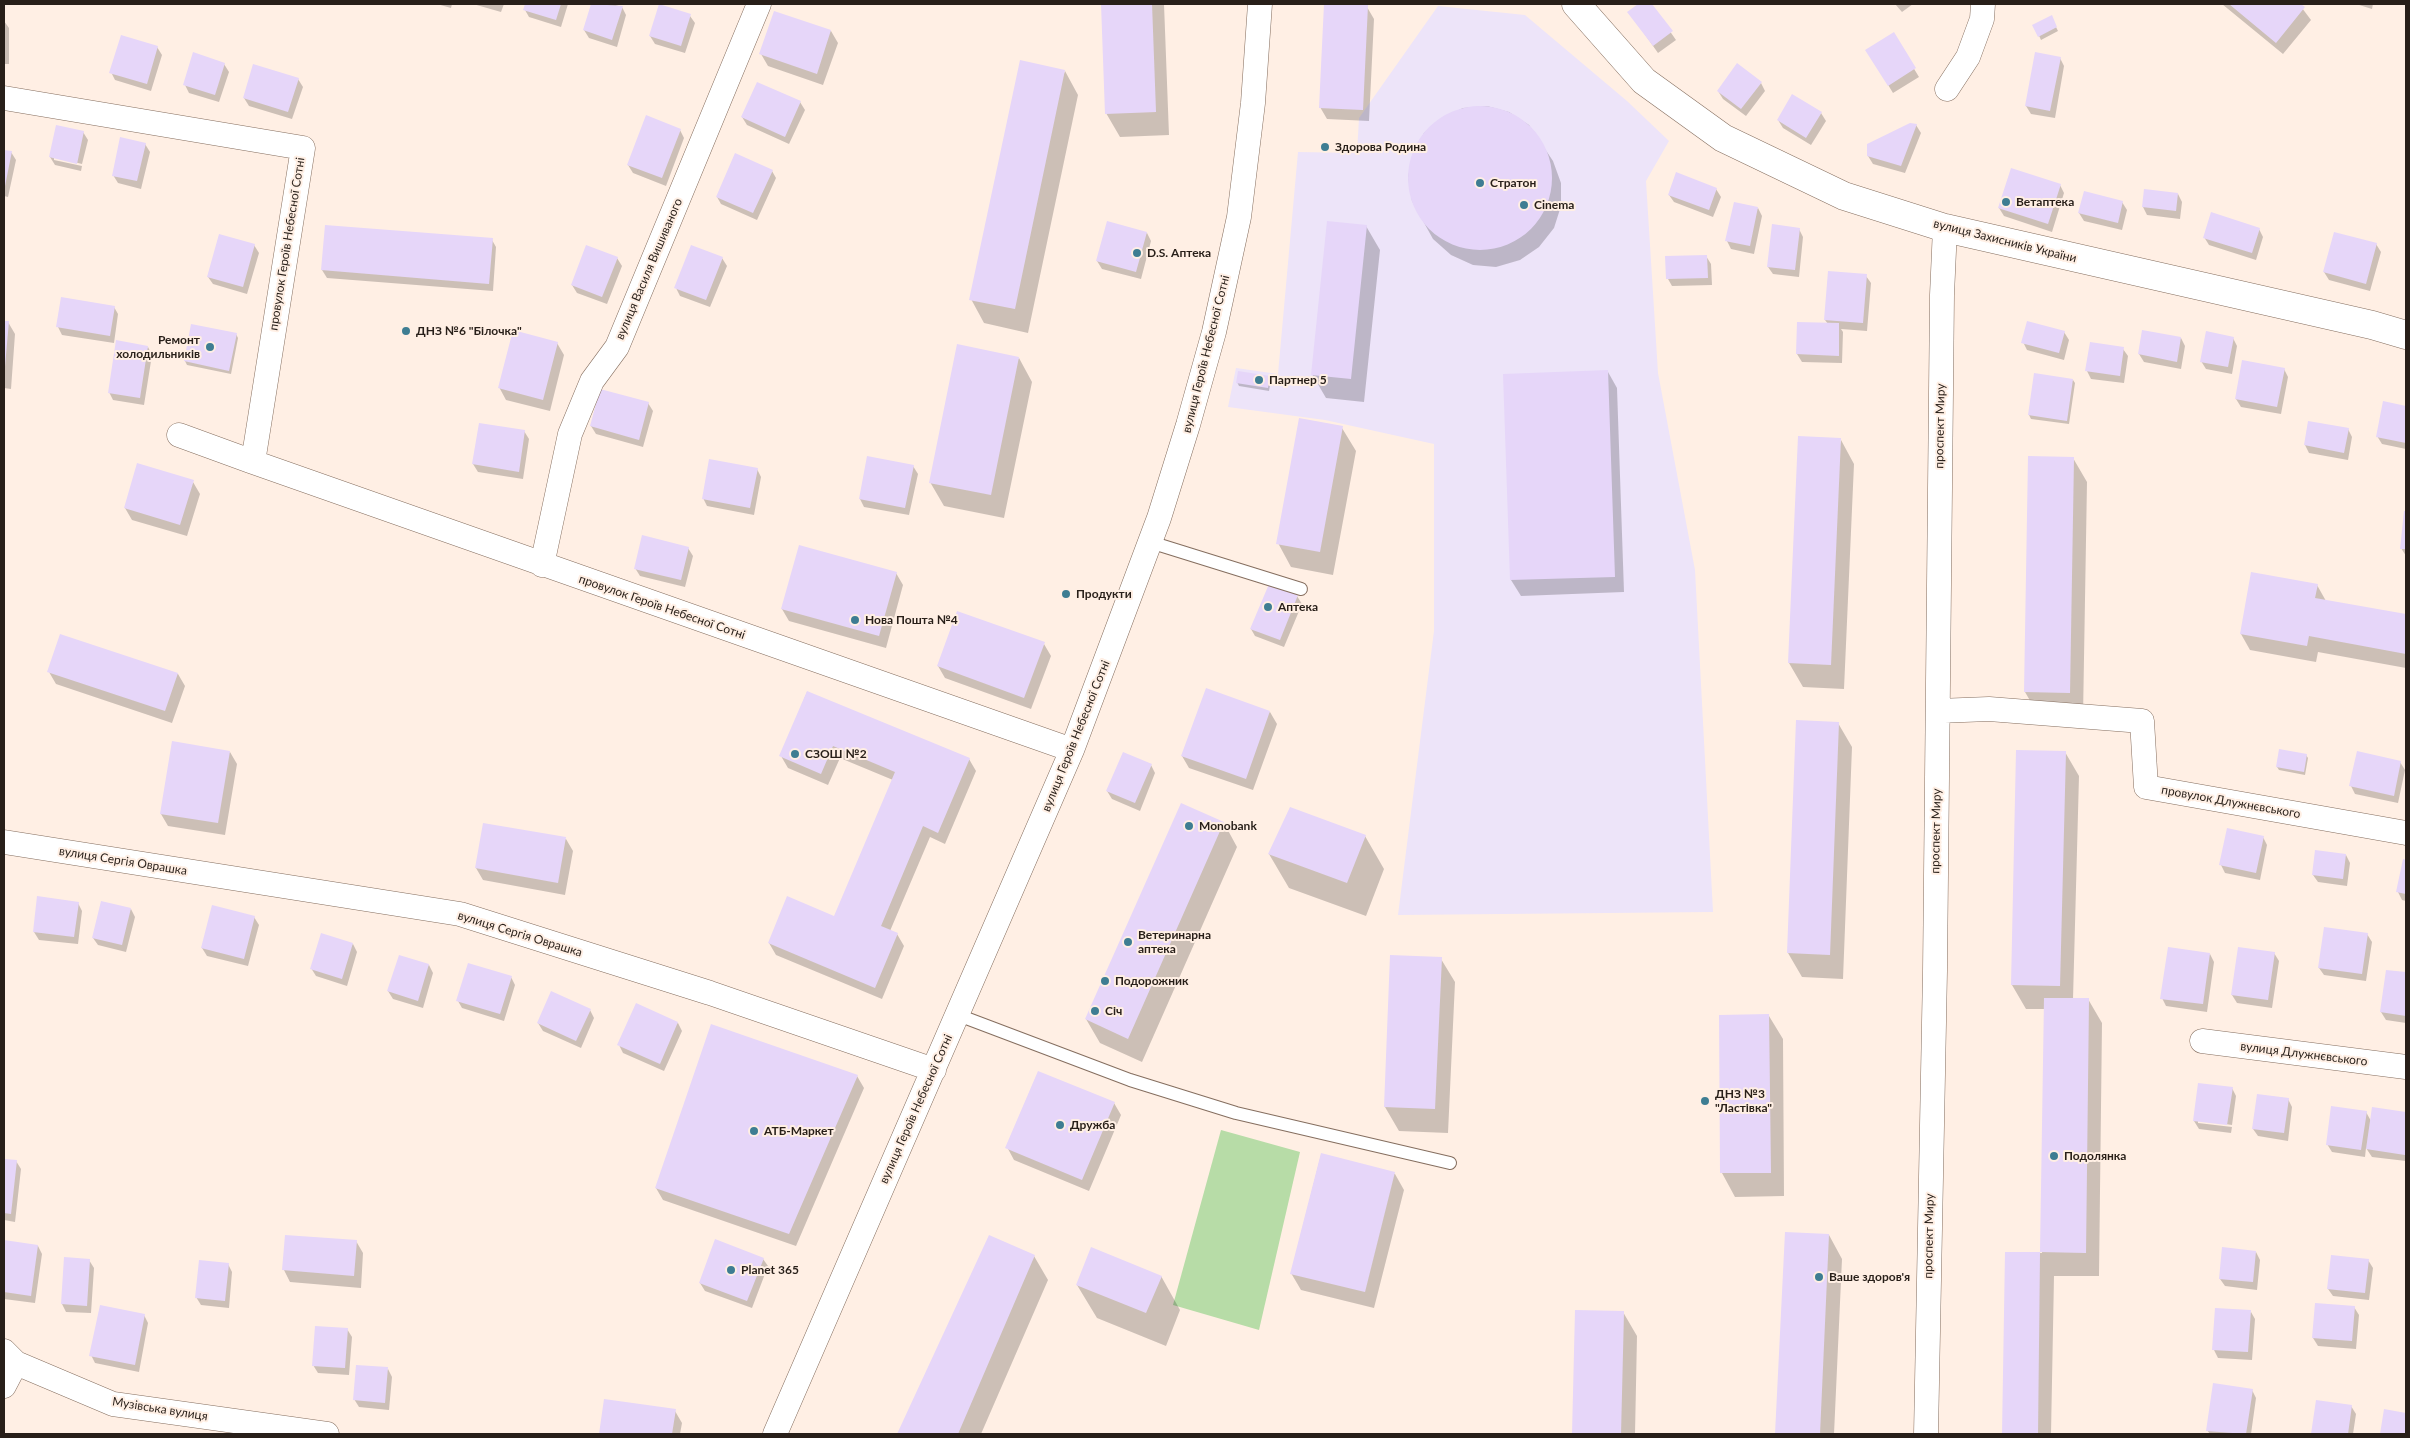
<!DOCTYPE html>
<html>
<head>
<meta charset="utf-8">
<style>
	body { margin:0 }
	#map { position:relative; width:2410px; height:1438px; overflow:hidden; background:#ffefe4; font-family:Lato,sans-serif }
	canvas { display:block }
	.frame { position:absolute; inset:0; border:5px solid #281f19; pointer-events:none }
</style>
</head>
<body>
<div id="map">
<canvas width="2410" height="1438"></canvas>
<div class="frame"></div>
</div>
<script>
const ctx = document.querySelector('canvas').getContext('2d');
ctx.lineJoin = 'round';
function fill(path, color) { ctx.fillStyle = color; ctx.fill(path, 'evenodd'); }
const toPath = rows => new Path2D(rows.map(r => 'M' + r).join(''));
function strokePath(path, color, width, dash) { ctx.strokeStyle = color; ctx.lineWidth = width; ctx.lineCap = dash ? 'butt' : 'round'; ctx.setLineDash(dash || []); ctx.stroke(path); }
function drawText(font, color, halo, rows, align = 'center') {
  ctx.font = font + ' Lato,sans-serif'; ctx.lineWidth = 4; ctx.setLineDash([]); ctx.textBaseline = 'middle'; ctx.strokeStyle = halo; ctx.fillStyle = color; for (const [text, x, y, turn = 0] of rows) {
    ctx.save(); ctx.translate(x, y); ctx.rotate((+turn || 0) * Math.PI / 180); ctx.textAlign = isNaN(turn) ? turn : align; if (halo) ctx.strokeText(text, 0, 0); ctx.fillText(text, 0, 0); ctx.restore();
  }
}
fill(toPath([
	[1438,6,1525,15,1627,101,1669,141,1646,181,1658,373,1695,570,1713,912,1398,915,1434,631,1434,444,1325,420,1228,407,1236,368,1278,374,1298,152,1357,153,1359,118]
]), '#ede4f9');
fill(toPath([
	[1221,1130,1300,1152,1259,1330,1173,1305]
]), '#b7dca7');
fill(toPath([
	[437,4,452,4,451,8],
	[473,4,504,4,501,12],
	[526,4,568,4,561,27,529,17,525,10],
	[592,4,612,4,622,7,626,15,617,47,589,38,584,30],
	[1102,4,1164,4,1169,135,1120,137,1106,113],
	[1640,4,1651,4,1676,40,1658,53,1629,12],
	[1895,4,1913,4,1902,12],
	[2222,4,2299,4,2311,20,2283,54],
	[2356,4,2373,4,2372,9],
	[1367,7,1374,19,1369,121,1327,119,1320,107],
	[690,16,695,23,685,53,655,44,650,36],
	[2051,17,2058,31,2041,40,2034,25],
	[4,21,9,28,9,64,4,64],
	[831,31,838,43,823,85,768,66,761,54],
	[1893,34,1919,77,1893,93,1867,50],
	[157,47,162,55,151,91,115,80,111,72],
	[2060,58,2064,66,2055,118,2031,114,2026,106],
	[224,64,229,72,219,102,189,93,185,85],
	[1065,71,1078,95,1028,333,984,323,971,299],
	[298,79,303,87,292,119,249,106,244,98],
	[1761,83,1765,91,1746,116,1723,99,1718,91],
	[800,102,805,110,789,144,747,125,742,117],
	[1487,106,1509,112,1529,125,1553,161,1561,183,1561,206,1554,228,1539,247,1520,260,1496,267,1473,265,1451,255,1433,239,1412,201,1408,177,1413,154,1424,133,1442,118,1463,108],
	[1821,113,1826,121,1811,145,1783,128,1778,120],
	[1916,125,1921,133,1905,173,1873,164,1868,156],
	[680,130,684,138,666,186,633,173,628,165],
	[83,132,88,140,82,164,54,157,54,160,82,166,81,171,55,165,50,157],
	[145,144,150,152,141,189,118,183,113,175],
	[4,151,11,152,16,160,8,197,4,196],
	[772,171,776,178,757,220,721,204,717,197],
	[2060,185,2064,193,2052,232,2004,216,1999,208],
	[1716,189,1721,197,1713,217,1674,202,1669,195],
	[2178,194,2182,202,2180,219,2147,215,2143,207],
	[2122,202,2127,210,2122,230,2084,221,2079,213],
	[1758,208,1762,216,1754,254,1731,249,1727,241],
	[1366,226,1380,250,1364,402,1326,398,1312,374],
	[1799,229,1803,237,1799,277,1773,274,1768,267],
	[2259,229,2263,237,2256,260,2209,245,2204,237],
	[1147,233,1151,241,1141,279,1102,269,1097,261],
	[492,240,496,247,493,291,327,278,322,270],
	[2376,244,2381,252,2370,291,2329,280,2324,272],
	[254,245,259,253,247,294,213,284,208,277],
	[1706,256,1711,264,1712,285,1672,286,1668,279],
	[617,258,622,266,607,304,577,293,572,285],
	[722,258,727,266,710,307,680,296,676,288],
	[1866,276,1871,283,1867,331,1841,329,1843,332,1842,363,1802,362,1797,354,1828,324,1825,320],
	[114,307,118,314,114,343,62,335,58,327],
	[4,322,8,322,15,334,11,389,4,388],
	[2064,332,2069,340,2064,360,2027,350,2023,342],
	[236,334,238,338,231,374,187,365,185,361],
	[2181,338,2185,346,2181,369,2144,362,2139,354],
	[2233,338,2237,346,2232,374,2206,369,2201,361],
	[557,343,564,355,550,411,506,400,499,387],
	[148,347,152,355,144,405,113,400,109,392],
	[2123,349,2128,356,2124,383,2091,379,2087,371],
	[1019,358,1032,382,1004,518,944,506,930,482],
	[2284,369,2288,377,2281,414,2241,407,2236,399],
	[1608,372,1617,388,1624,592,1521,596,1511,580],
	[1269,377,1271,380,1269,391,1239,386,1237,382],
	[2073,380,2075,383,2069,424,2031,419,2029,415],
	[648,403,653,411,643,447,596,434,591,426],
	[2384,403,2406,407,2406,449,2382,444,2377,436],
	[1342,428,1356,451,1333,575,1291,567,1278,543],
	[2348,429,2352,437,2348,460,2309,453,2305,445],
	[524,431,529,439,523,479,478,472,473,464],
	[1841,440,1854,464,1844,689,1803,687,1789,663],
	[2073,458,2087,482,2083,717,2039,716,2025,692],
	[913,466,918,474,909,515,864,507,860,499],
	[757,469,761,477,754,515,707,506,703,498],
	[193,482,200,494,187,536,132,520,125,508],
	[2405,512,2406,512,2406,556,2401,548],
	[688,548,693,556,685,587,640,576,635,568],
	[896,573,903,585,886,648,789,621,782,609],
	[2317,585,2326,601,2406,616,2406,668,2318,652,2316,662,2250,650,2241,634],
	[1297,596,1302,604,1284,647,1255,636,1251,629],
	[1044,644,1051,656,1031,709,945,678,938,666],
	[49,672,178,674,185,686,172,723,56,684],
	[807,692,969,759,976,771,945,844,930,837,890,931,897,934,904,946,882,999,776,955,769,943,835,918,893,780,840,758,828,785,788,768,781,756],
	[1270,712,1277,724,1253,790,1189,768,1182,756],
	[1797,721,1838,723,1852,747,1843,979,1802,977,1788,953],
	[230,752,237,764,225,835,168,826,161,814],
	[2065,752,2079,776,2073,999,2088,999,2102,1023,2099,1276,2054,1276,2051,1434,2004,1434,2006,1253,2042,1253,2045,1009,2026,1009,2012,985],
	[2306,755,2308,758,2305,775,2279,770,2277,767],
	[2400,762,2405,770,2398,803,2355,794,2351,786],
	[1151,765,1155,773,1140,811,1112,799,1107,791],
	[1182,805,1224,823,1237,847,1142,1062,1100,1043,1086,1019],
	[1365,836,1384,869,1366,916,1289,888,1269,854],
	[2263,837,2267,845,2260,880,2225,873,2221,865],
	[566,839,573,851,565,895,483,880,476,868],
	[2346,855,2350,863,2347,886,2318,882,2313,875],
	[2404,861,2406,861,2406,901,2402,900,2398,892],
	[78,903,82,911,78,944,39,940,34,932],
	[131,909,135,917,126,952,98,945,93,938],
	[254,917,259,925,248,966,207,956,202,948],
	[2367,934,2372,942,2366,981,2324,975,2319,968],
	[353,944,357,952,347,986,316,976,311,968],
	[2274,953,2279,961,2272,1008,2237,1003,2232,995],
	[2210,954,2214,962,2207,1012,2166,1006,2162,998],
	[1441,959,1455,982,1448,1133,1399,1131,1385,1107],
	[429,965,433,973,423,1008,393,999,388,991],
	[2387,971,2406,974,2406,1023,2386,1020,2381,1012],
	[511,977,515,985,504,1021,462,1008,458,1001],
	[590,1010,594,1018,581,1048,543,1031,538,1023],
	[1769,1016,1783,1039,1784,1196,1735,1197,1722,1173],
	[678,1023,682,1031,664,1071,623,1053,619,1045],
	[857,1076,864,1088,796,1246,663,1200,656,1188],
	[2232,1088,2236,1096,2232,1125,2198,1120,2198,1123,2232,1127,2231,1133,2199,1129,2194,1121],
	[2288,1099,2292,1107,2288,1141,2258,1136,2253,1129],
	[1114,1103,1121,1115,1089,1191,1014,1160,1007,1147],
	[2373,1109,2406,1113,2406,1161,2372,1157,2366,1148,2365,1157,2332,1152,2327,1144,2366,1112,2371,1121],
	[1321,1155,1395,1174,1404,1190,1374,1308,1301,1290,1291,1273],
	[4,1160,16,1161,21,1169,15,1222,4,1220],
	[1786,1234,1829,1235,1842,1259,1834,1434,1777,1434],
	[286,1236,356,1241,363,1253,361,1288,290,1282,284,1270],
	[990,1237,1034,1256,1048,1280,981,1434,899,1434],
	[4,1242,38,1246,42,1254,35,1303,4,1299],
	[2256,1252,2260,1260,2257,1290,2225,1286,2220,1279],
	[763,1259,768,1266,752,1308,705,1291,700,1283],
	[89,1260,94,1268,91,1313,66,1312,62,1304],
	[2368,1260,2373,1268,2369,1300,2333,1296,2328,1289],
	[228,1264,232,1272,229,1308,201,1305,196,1297],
	[1161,1276,1180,1310,1166,1346,1097,1318,1077,1285],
	[2354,1307,2359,1315,2356,1349,2318,1346,2313,1338],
	[1576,1311,1623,1312,1637,1336,1635,1434,1573,1434],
	[2251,1312,2255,1319,2252,1360,2218,1358,2214,1350],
	[144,1315,148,1323,139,1372,95,1363,91,1355],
	[347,1329,352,1337,349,1375,318,1373,313,1365],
	[388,1369,392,1377,389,1410,359,1407,354,1399],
	[2252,1390,2256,1398,2251,1434,2210,1434,2207,1430],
	[605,1400,675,1411,682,1423,680,1434,600,1434],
	[2317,1401,2351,1406,2356,1414,2353,1434,2312,1434]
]), '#0003');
fill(toPath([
	[525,4,561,4,556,20,523,10],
	[591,4,623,6,612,40,583,30],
	[659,4,691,14,681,46,649,36],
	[1101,4,1152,4,1156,112,1105,114],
	[1324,4,1368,5,1363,110,1319,108],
	[1638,4,1652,4,1673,31,1653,46,1627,12],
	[2229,4,2301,4,2305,7,2276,43],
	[774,11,831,30,817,74,759,54],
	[2052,15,2057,27,2038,37,2032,25],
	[1894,32,1916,68,1888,86,1865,50],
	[121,35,158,46,147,84,109,73],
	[193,52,225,63,215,95,183,85],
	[2035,52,2061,57,2050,111,2025,106],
	[1020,60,1065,70,1015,309,969,300],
	[1737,63,1762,82,1741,109,1717,91],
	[253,64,299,78,288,112,243,98],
	[757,82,801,101,785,137,741,117],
	[1792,94,1822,112,1806,138,1777,120],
	'1408 178a72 72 0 1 1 144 0a72 72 0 1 1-144 0Z',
	[646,115,681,129,662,178,627,165],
	[1910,123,1917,124,1901,166,1867,156,1867,144],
	[56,125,84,131,77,164,49,157],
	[120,137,146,143,137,181,112,176],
	[4,150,12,151,5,186,4,186],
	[735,153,773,170,753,213,716,197],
	[2011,168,2061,184,2048,224,1998,208],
	[1676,172,1717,188,1709,210,1668,195],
	[2144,189,2178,193,2176,211,2142,207],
	[2084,191,2123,201,2118,223,2078,213],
	[1734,202,1758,207,1750,246,1725,241],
	[2211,212,2260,228,2252,253,2203,238],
	[1107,221,1147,232,1136,272,1096,261],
	[1327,221,1367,225,1351,379,1311,375],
	[1772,224,1800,228,1795,270,1767,267],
	[325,225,493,238,489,284,321,270],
	[2334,232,2377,243,2366,284,2323,272],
	[219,234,255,244,243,287,207,277],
	[586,245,618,257,602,297,571,285],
	[691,245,723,257,706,300,674,288],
	[1707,255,1708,278,1666,279,1665,256],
	[1828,271,1867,274,1863,323,1824,320],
	[61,297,115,306,110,336,56,327],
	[4,321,9,321,5,366,4,366],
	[2027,321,2065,331,2059,353,2021,343],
	[1797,322,1839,323,1839,356,1796,354],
	[191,324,237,333,229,371,184,361],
	[513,330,558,342,543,400,498,388],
	[2142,330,2181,337,2177,362,2138,354],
	[2206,331,2234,337,2228,367,2200,362],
	[116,340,148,346,140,398,108,393],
	[2090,342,2124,347,2120,376,2085,371],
	[957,344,1019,357,991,495,929,483],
	[2242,360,2285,368,2277,407,2235,399],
	[1608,370,1615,577,1510,580,1503,374],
	[1238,371,1270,376,1268,388,1236,383],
	[2034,373,2073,379,2067,421,2028,415],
	[600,389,649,402,639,440,590,426],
	[2383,401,2406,406,2406,443,2376,437],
	[1299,418,1343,426,1320,552,1276,544],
	[2308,421,2349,428,2344,453,2304,445],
	[479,423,525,430,519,472,472,464],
	[1798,436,1841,438,1831,665,1788,663],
	[867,456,914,465,905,508,859,499],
	[2028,456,2074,457,2070,693,2024,692],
	[709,459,758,468,750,508,702,499],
	[137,463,194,480,180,525,124,508],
	[2404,511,2406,511,2406,549,2400,549],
	[642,535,689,547,681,580,634,569],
	[799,545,897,572,879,636,781,609],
	[2251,572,2318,584,2315,598,2406,614,2406,654,2309,636,2307,646,2240,634],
	[1269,584,1298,595,1280,640,1250,629],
	[957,611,1045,642,1024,698,937,666],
	[60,634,178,673,165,711,47,672],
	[1206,688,1270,711,1246,779,1181,756],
	[807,691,970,758,938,833,923,826,881,926,898,933,875,988,768,943,787,896,834,916,895,772,833,746,821,774,779,756],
	[1796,720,1839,722,1830,955,1787,953],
	[172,741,230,751,218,823,160,814],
	[2279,749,2307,754,2304,772,2276,767],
	[2016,750,2066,751,2060,986,2011,985],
	[2357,751,2401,761,2394,796,2349,786],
	[1123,752,1152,764,1135,803,1106,791],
	[1181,803,1224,822,1128,1039,1085,1019],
	[1290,807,1366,835,1347,883,1268,854],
	[483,823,566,837,558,883,475,868],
	[2227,828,2264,836,2256,873,2219,865],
	[2315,850,2346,854,2343,879,2312,875],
	[2403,859,2406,860,2406,894,2396,892],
	[37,896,79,902,74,937,33,932],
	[101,901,131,908,122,945,92,938],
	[212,905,255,916,244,959,201,948],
	[2324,927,2368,933,2362,974,2318,968],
	[321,933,353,943,342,979,310,969],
	[2168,947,2210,953,2203,1004,2160,999],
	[2238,947,2275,952,2268,1000,2231,995],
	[399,955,429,964,418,1001,387,991],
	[1390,955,1442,957,1435,1109,1384,1107],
	[468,963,512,976,500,1014,456,1001],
	[2386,970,2406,972,2406,1016,2380,1012],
	[551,991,591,1009,576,1041,537,1023],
	[2044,998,2089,998,2086,1253,2040,1252,2038,1434,2002,1434,2005,1252,2040,1252],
	[636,1003,678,1022,660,1064,617,1045],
	[1769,1014,1771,1173,1720,1173,1719,1015],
	[711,1024,858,1075,789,1234,655,1188],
	[1038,1071,1115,1102,1082,1180,1005,1148],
	[2198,1083,2233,1087,2227,1125,2193,1121],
	[2257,1094,2289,1098,2284,1133,2252,1129],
	[2331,1106,2367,1111,2361,1150,2326,1145],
	[2372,1107,2406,1112,2405,1155,2366,1149],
	[1321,1153,1395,1172,1365,1292,1290,1274],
	[4,1159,17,1160,11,1214,4,1213],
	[1785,1232,1829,1234,1820,1434,1775,1434],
	[285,1235,357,1240,354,1276,282,1270],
	[989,1235,1035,1255,958,1434,897,1434],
	[715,1239,764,1258,747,1301,699,1283],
	[4,1240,38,1245,31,1296,4,1292],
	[1091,1247,1162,1276,1146,1313,1076,1285],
	[2222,1247,2256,1251,2253,1282,2219,1279],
	[2331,1255,2369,1259,2365,1293,2327,1289],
	[64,1257,90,1259,87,1306,61,1304],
	[199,1260,229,1263,225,1301,195,1298],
	[2315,1303,2355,1306,2352,1341,2312,1338],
	[100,1305,145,1314,135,1365,89,1356],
	[2215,1308,2251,1310,2248,1352,2212,1350],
	[1575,1310,1624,1311,1621,1434,1572,1434],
	[315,1326,348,1328,345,1368,312,1366],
	[356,1365,388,1367,385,1403,353,1400],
	[2213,1383,2253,1389,2246,1434,2206,1431],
	[604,1399,676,1409,672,1434,599,1434],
	[2316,1400,2352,1405,2348,1434,2311,1434],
	[2384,1409,2406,1413,2406,1434,2380,1434]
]), '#e6d6f9');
const service = toPath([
	[1150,542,1301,589],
	[958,1015,1130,1080,1236,1113,1450,1163]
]);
const minor = toPath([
	[1947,89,1968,57,1982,19,1983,4],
	[4,98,303,148,253,462,1072,750],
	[179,435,253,462],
	[542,565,570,434,592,381,617,347,759,4],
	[1938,711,1989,709,2142,721,2146,787,2406,833],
	[4,842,460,914,710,993,934,1070],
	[2202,1041,2406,1067],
	[4,1351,16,1363,113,1404,327,1434],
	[4,1386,16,1363],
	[775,1434,1072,750,1159,518,1188,425,1214,332,1239,217,1253,103,1260,4],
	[1926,1434,1935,971,1942,295,1945,228]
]);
const secondary = toPath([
	[1576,4,1644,81,1723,138,1844,196,1945,228,2372,325,2406,335]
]);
strokePath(service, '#856e5f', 14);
strokePath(minor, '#856e5f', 25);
strokePath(secondary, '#856e5f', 29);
strokePath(service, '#fff', 12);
strokePath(minor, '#fff', 24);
strokePath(secondary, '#fff', 28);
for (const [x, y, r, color] of [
	[1325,147,5,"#3e7d92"],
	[1480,183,5,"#3e7d92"],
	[2006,202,5,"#3e7d92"],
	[1524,205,5,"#3e7d92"],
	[1137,253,5,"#3e7d92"],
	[406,331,5,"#3e7d92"],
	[210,347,5,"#3e7d92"],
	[1259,380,5,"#3e7d92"],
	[1066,594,5,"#3e7d92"],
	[1268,607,5,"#3e7d92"],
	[855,620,5,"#3e7d92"],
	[795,754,5,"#3e7d92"],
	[1189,826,5,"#3e7d92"],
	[1128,942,5,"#3e7d92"],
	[1105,981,5,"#3e7d92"],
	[1095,1011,5,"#3e7d92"],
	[1705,1101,5,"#3e7d92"],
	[1060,1125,5,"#3e7d92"],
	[754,1131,5,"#3e7d92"],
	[2054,1156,5,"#3e7d92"],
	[731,1270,5,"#3e7d92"],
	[1819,1277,5,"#3e7d92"]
]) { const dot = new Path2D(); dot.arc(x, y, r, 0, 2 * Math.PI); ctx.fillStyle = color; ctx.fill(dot); strokePath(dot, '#ffefe4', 2); }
drawText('bold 12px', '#281f19', '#ffefe4', [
	["Здорова Родина",1335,147],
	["Стратон",1490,183],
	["Ветаптека",2016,202],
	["Cinema",1534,205],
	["D.S. Аптека",1147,253],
	["ДНЗ №6 \"Білочка\"",416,331],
	["Ремонт",200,340,"right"],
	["холодильників",200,354,"right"],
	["Партнер 5",1269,380],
	["Продукти",1076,594],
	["Аптека",1278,607],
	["Нова Пошта №4",865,620],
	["СЗОШ №2",805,754],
	["Monobank",1199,826],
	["Ветеринарна",1138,935],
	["аптека",1138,949],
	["Подорожник",1115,981],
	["Січ",1105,1011],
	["ДНЗ №3",1715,1094],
	["\"Ластівка\"",1715,1108],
	["Дружба",1070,1125],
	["АТБ-Маркет",764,1131],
	["Подолянка",2064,1156],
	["Planet 365",741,1270],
	["Ваше здоров'я",1829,1277]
], 'left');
drawText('12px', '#281f19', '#ffefe4', [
	["вулиця Захисників України",2005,241,14],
	["провулок Героїв Небесної Сотні",287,244,-81],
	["вулиця Василя Вишиваного",649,269,-67],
	["вулиця Героїв Небесної Сотні",1206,354,-76],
	["проспект Миру",1940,426,-89],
	["провулок Героїв Небесної Сотні",662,607,19],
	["вулиця Героїв Небесної Сотні",1076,736,-68],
	["провулок Длужнєвського",2231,802,10],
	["проспект Миру",1936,831,-89],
	["вулиця Сергія Оврашка",123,861,9],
	["вулиця Сергія Оврашка",520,934,17],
	["вулиця Длужнєвського",2304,1054,7],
	["вулиця Героїв Небесної Сотні",916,1109,-66],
	["проспект Миру",1929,1236,-89],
	["Музівська вулиця",160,1409,9]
]);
</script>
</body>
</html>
